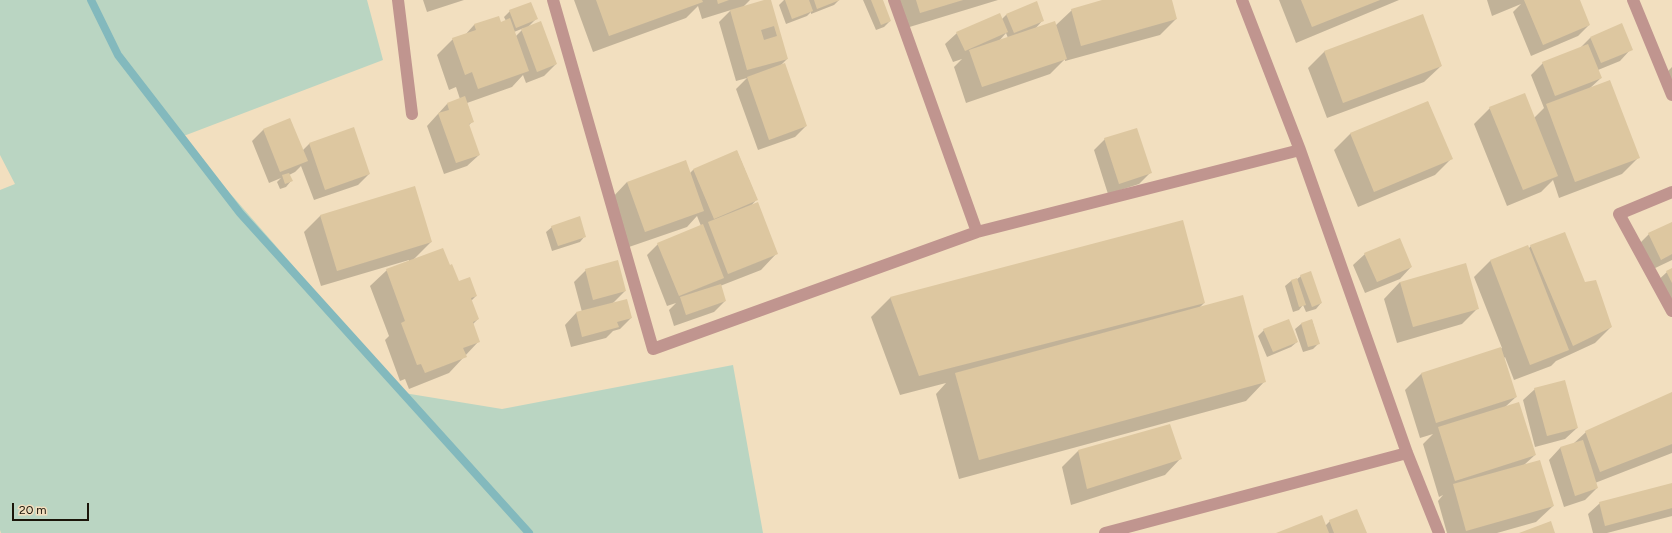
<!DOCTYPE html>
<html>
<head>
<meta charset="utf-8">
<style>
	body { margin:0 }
	#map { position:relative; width:1672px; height:533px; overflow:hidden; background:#f2dfbf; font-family:Figtree,sans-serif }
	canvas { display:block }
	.scale { position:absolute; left:12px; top:503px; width:77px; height:18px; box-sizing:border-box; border:2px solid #1b1509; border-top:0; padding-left:5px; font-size:12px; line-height:14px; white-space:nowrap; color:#1b1509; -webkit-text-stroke:3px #f2dfbf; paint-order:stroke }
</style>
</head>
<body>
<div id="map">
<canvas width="1672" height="533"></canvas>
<div class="scale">20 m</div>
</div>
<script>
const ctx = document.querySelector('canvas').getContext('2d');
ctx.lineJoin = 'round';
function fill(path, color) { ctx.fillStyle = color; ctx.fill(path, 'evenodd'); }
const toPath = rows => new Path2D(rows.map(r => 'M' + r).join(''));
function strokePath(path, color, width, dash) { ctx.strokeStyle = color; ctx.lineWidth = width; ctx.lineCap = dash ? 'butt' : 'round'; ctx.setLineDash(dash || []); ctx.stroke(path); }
fill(toPath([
	[0,0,367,0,383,60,181,137,404,393,502,409,733,365,763,533,1,533,0,530,0,190,15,184,0,155]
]), '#bad5c2');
fill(toPath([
	[423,0,464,0,427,12],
	[574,0,750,0,743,7,770,0,787,59,780,66,806,126,795,137,758,150,736,89,747,78,736,81,719,22,731,10,702,19,698,6,686,18,593,52],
	[784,0,839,0,834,5,811,14,811,12,807,16,786,24,779,5],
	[863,0,882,0,890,21,884,27,876,30],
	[895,0,998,0,903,29],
	[1106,0,1171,0,1176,19,1160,35,1065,61,1065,59,1050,74,966,103,954,67,962,59,953,62,945,44,957,33,1002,19,1006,15,1043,20,1035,29,1055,26,1072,10],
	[1006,33,1008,38,999,41],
	[1279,0,1399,0,1296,43],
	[1487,0,1579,0,1589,25,1578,36,1531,56,1513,12,1521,4,1492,16],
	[510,11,536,19,528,27,556,64,544,76,526,83,523,75,512,87,467,103,473,121,468,126,479,155,467,166,444,174,427,126,447,104,460,99,456,87,449,90,437,55,453,39,465,35,474,25,498,17,500,23,506,21,504,17],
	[524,28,516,36,514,32],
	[1621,25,1631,49,1620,61,1598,70,1601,78,1589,89,1638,158,1622,174,1559,198,1553,180,1541,192,1507,206,1474,124,1490,108,1534,118,1544,108,1531,75,1543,63,1579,49,1590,38],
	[1325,51,1441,66,1424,82,1327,118,1308,68],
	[1672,67,1672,89,1665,74],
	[1428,102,1451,159,1435,175,1358,207,1334,150,1350,134],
	[290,119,302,151,309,144,354,129,369,174,358,185,314,200,301,166,295,172,289,175,291,181,286,187,280,189,277,182,281,178,269,183,252,141,263,130],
	[1105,139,1150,173,1139,184,1108,194,1094,150],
	[737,151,757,199,750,207,777,253,761,270,720,286,725,301,714,312,674,326,669,310,676,303,667,306,647,255,658,244,701,226,697,216,687,227,629,247,611,199,627,182,689,174,693,170],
	[321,215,431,242,413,260,458,283,476,296,471,301,478,319,472,325,479,341,449,373,409,389,405,379,400,381,385,340,389,336,370,286,387,270,409,262,409,260,321,286,304,232],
	[1182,222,1204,303,1199,308,1265,381,1246,401,959,479,936,394,946,383,900,395,871,317,890,298],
	[1672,223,1672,260,1649,271,1637,246,1649,234],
	[552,227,585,236,580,242,552,251,546,232],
	[1531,246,1585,283,1611,327,1595,343,1556,361,1551,366,1514,380,1505,357,1504,358,1516,397,1505,407,1535,455,1524,465,1553,506,1536,522,1497,533,1447,533,1438,501,1443,495,1439,497,1423,444,1433,434,1420,438,1405,390,1421,374,1502,348,1474,277,1490,261,1527,247,1528,249],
	[1365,254,1411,267,1400,279,1365,293,1353,265],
	[1672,269,1672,315,1655,283,1667,272],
	[586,270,625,291,612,304,631,318,620,329,613,331,606,338,571,347,565,325,576,313,582,312,574,282],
	[1301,276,1321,303,1316,309,1306,312,1303,305,1299,310,1293,312,1285,286,1291,281,1296,279,1296,280],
	[1400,282,1478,308,1462,324,1397,343,1384,299],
	[1312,320,1319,343,1313,349,1303,352,1295,329,1301,324],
	[1264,330,1297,342,1291,347,1267,357,1258,336],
	[1535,389,1577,428,1565,439,1535,447,1523,400],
	[1672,393,1672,453,1595,483,1597,488,1585,500,1564,507,1549,460,1560,448,1573,444,1586,432],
	[1169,425,1181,458,1165,475,1071,505,1062,467,1078,451],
	[1672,484,1672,516,1607,533,1593,533,1588,514,1600,503],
	[1330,521,1366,533,1279,533,1325,526]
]), '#0003');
strokePath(toPath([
	[91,0,118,55,240,213,529,533]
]), '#83b9bd', 8);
fill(toPath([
	[596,0,702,0,703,2,609,36],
	[717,0,729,0,718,4],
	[764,0,771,0,788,59,747,70,730,10],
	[774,26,777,36,764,40,761,30],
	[785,0,809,0,813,11,792,19],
	[814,0,840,0,817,9],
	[871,0,883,0,891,21,881,25],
	[916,0,963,0,920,13],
	[1102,0,1172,0,1177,19,1081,46,1071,9],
	[1301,0,1380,0,1312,27],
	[1524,0,1580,0,1590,25,1543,45],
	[1037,1,1044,21,1014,33,1006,14],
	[531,2,538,19,516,28,509,10],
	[1000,13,1008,32,965,51,956,32],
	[1423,14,1442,66,1343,103,1324,51],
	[499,16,501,22,510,18,529,71,478,89,472,72,465,75,452,38,476,30,474,24],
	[541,21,557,64,537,72,521,29],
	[1055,21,1067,59,982,87,969,50],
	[1622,23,1633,50,1601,63,1590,37],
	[1588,44,1602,78,1555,96,1542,62],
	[785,63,807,126,769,140,747,77],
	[1610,80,1640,158,1575,182,1546,104],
	[1525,93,1558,176,1523,190,1489,107],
	[465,96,474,122,469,124,480,155,456,163,438,113,449,110,447,103],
	[1428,101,1453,159,1374,192,1350,133],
	[290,118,308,161,280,172,263,129],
	[354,127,370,174,325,190,309,143],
	[1137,128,1152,173,1119,184,1104,138],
	[737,150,758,200,714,219,693,169],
	[686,160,704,211,645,232,627,182],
	[289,173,293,181,285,184,282,175],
	[415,186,432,242,337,271,320,215],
	[758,202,778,254,728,274,708,222],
	[580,216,586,237,558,246,551,226],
	[1183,220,1205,303,919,376,890,297],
	[1672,222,1672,254,1661,260,1648,233],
	[703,224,724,278,679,296,657,243],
	[1565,232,1585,282,1596,280,1612,327,1573,346,1530,245],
	[1400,238,1412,267,1377,282,1364,253],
	[1528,245,1569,350,1530,365,1490,260],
	[443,248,450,265,452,264,459,281,470,277,477,296,471,298,479,319,473,322,480,342,463,348,467,357,425,373,421,364,417,365,401,323,405,321,386,269],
	[618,260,626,291,593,300,585,269],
	[1466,263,1479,309,1413,327,1400,282],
	[1672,268,1672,283,1666,271],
	[1311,271,1322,303,1312,307,1300,275],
	[1297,278,1306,305,1299,307,1291,280],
	[721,284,726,301,686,315,680,297],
	[1243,295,1266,382,979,460,955,373],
	[627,299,632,318,617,322,619,327,582,337,576,312],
	[1289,319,1298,342,1273,352,1263,329],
	[1312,319,1320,344,1308,347,1301,323],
	[1501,347,1517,397,1436,423,1421,373],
	[1565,380,1578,428,1547,436,1534,388],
	[1672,392,1672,444,1600,472,1585,431],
	[1519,402,1536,455,1455,481,1438,427],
	[1170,424,1182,459,1087,489,1078,450],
	[1583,440,1598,488,1575,496,1560,447],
	[1540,460,1554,506,1466,531,1453,484],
	[1672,483,1672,508,1605,526,1599,502],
	[1357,509,1367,533,1334,533,1329,520],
	[1322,515,1329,533,1276,533],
	[1551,521,1555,533,1519,533]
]), '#ddc7a0');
strokePath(toPath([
	[398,0,412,114],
	[553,0,653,349,977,232,1300,150],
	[894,0,977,232],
	[1242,0,1300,150,1407,453,1439,533],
	[1633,0,1672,95],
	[1672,192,1619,214,1672,311],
	[1105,533,1407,453]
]), '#c0958f', 12);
</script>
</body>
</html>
